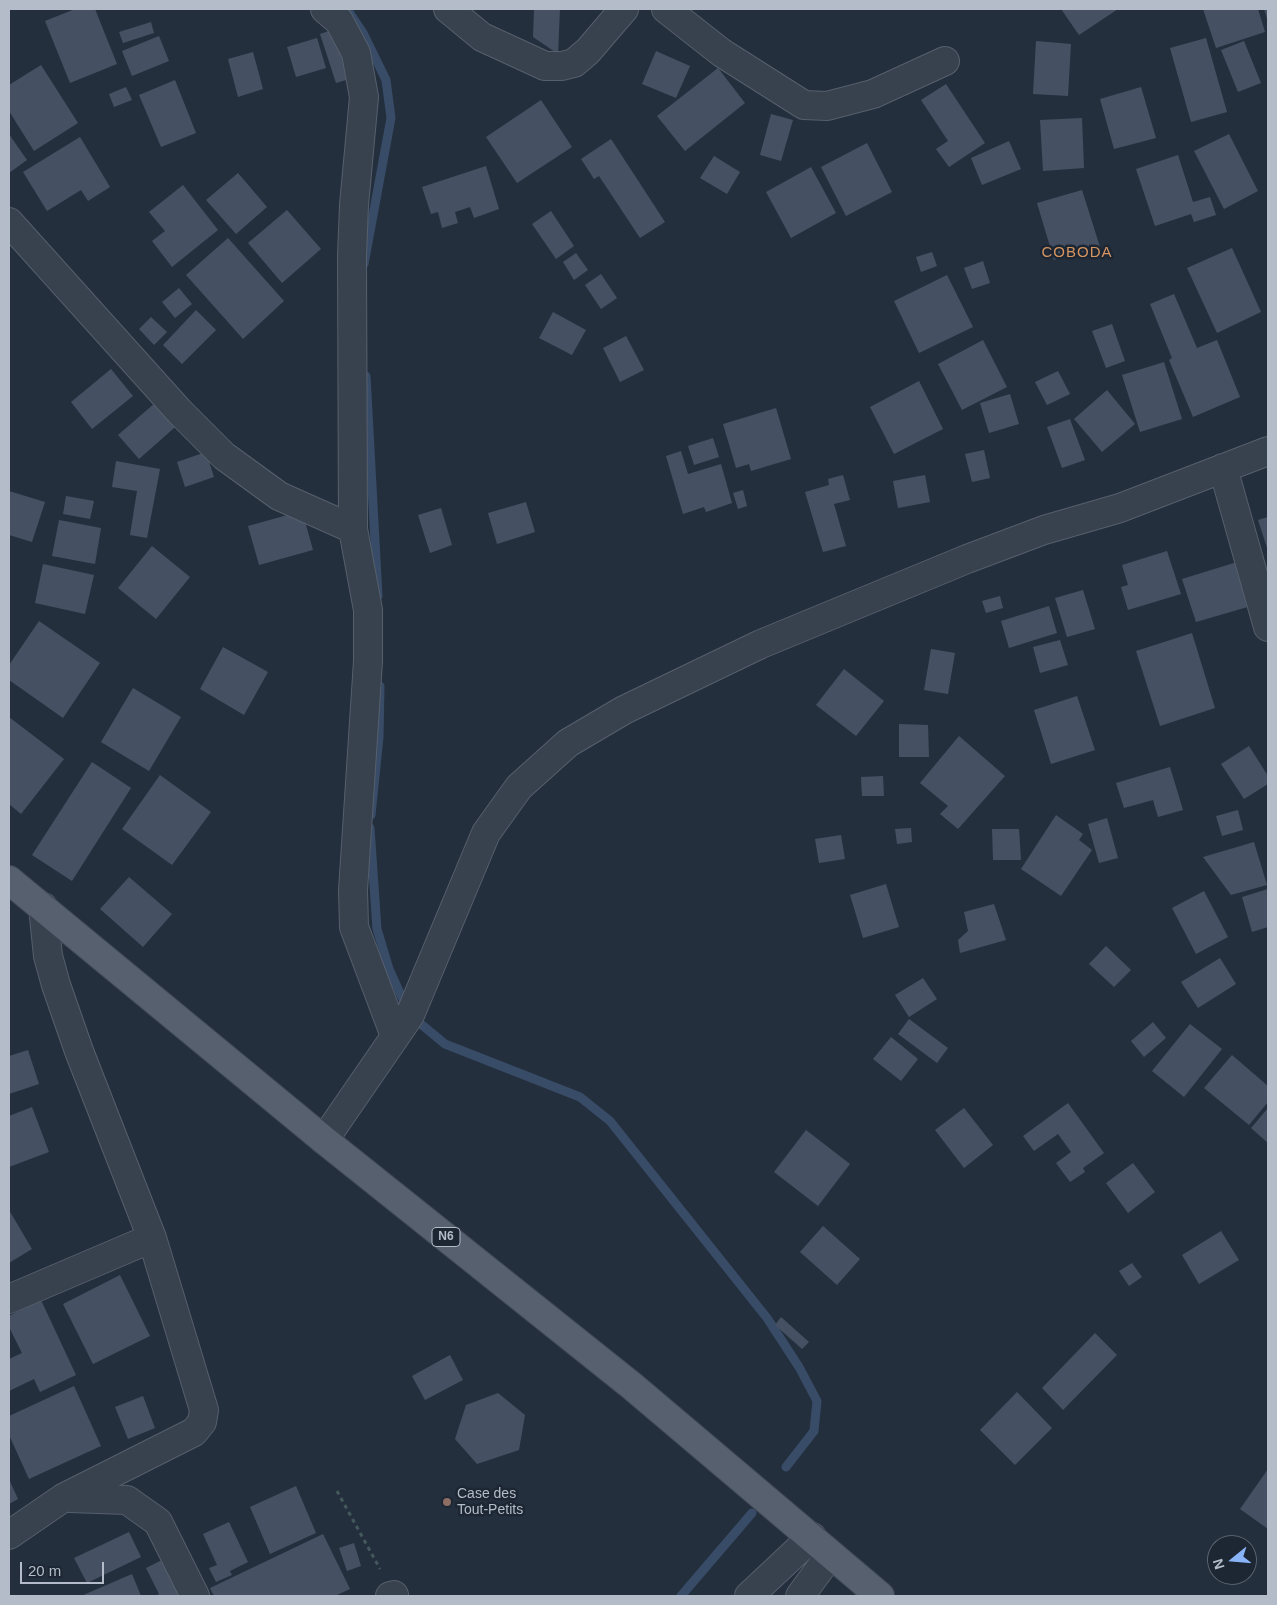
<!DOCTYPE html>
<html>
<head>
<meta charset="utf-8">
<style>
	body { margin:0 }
	#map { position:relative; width:1277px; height:1605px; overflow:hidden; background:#242f3e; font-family:Arial,sans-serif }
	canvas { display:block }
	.frame { position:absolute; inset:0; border:10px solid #b4bcc9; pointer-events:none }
	.north { position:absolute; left:1207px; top:1535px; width:50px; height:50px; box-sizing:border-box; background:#1d2633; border:1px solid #59626f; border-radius:50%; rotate:253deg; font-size:14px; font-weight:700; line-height:20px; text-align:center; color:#b4bcc9 }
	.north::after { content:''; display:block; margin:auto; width:18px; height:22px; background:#8ab4f8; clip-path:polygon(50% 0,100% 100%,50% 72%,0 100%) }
	.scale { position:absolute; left:20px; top:1562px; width:84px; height:22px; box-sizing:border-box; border:2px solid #b4bcc9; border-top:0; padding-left:6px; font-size:15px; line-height:18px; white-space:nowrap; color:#b4bcc9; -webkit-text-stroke:4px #1d2633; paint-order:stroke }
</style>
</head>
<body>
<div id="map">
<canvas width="1277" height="1605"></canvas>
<div class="frame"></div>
<div class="north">N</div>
<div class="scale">20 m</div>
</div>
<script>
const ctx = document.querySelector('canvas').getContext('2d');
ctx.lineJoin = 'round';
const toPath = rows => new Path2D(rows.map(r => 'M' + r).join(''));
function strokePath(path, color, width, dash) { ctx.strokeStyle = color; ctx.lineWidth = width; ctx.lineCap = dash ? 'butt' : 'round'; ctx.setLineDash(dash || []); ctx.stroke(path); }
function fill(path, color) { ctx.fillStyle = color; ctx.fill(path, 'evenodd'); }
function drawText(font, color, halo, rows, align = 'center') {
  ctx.font = font + ' Arial,sans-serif'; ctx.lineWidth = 5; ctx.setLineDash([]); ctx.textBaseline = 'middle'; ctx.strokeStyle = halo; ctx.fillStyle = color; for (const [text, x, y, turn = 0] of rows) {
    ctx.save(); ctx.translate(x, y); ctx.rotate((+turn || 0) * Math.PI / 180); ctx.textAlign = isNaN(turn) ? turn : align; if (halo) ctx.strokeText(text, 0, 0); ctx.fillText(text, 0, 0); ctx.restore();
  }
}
strokePath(toPath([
	[347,9,363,33,386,80,391,118,364,264],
	[366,376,378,596],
	[371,815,379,737,380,686],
	[370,828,377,929,389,969,410,1015,445,1044,580,1097,610,1121,767,1318,799,1367,817,1401,814,1431,786,1467],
	[681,1596,752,1513]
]), '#394c67', 9);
fill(toPath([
	[75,9,95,9,117,64,70,83,45,21],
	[534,9,560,9,558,54,533,37],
	[1061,9,1118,9,1079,35],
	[1203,9,1258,9,1265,32,1216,48],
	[1264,9,1268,9,1268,22],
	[151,22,154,33,123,43,119,32],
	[338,28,353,78,336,83,320,34],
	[159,36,169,61,132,76,122,51],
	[317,38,326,68,296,77,287,47],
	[1206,38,1227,112,1191,122,1170,48],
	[1036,41,1071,44,1068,96,1033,94],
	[1244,41,1261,83,1238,92,1221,50],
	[656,51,690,66,676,98,642,84],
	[253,52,263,89,238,97,228,59],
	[41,65,78,123,34,151,9,111,9,85],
	[718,68,745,103,685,151,657,116],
	[175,80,196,133,161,147,139,95],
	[946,84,985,143,949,167,936,149,948,141,921,100],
	[126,87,132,100,114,107,109,94],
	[1141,87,1156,138,1114,149,1100,99],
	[541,100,572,147,517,183,486,137],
	[771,114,793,120,781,161,760,155],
	[1082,118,1084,168,1043,171,1040,120],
	[9,134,27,160,9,173],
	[1229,134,1258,191,1224,209,1194,151],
	[80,137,110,187,88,201,81,190,47,211,23,172],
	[611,139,665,222,640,238,599,176,594,179,581,159],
	[1009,141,1021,169,982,185,971,158],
	[867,143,892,192,846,216,821,167],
	[1178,155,1193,202,1210,197,1216,215,1194,222,1191,214,1155,226,1136,169],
	[714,156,740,172,727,194,700,178],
	[486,166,499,209,474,218,470,207,455,212,458,223,442,228,438,212,431,214,422,187],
	[811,167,836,213,791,238,766,192],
	[238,173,267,207,236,234,206,200],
	[183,185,218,230,172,267,152,241,165,231,149,212],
	[1082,190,1100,247,1054,260,1037,203],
	[287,210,321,249,282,283,248,243],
	[551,211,574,246,556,259,532,224],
	[228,238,284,301,243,339,186,275],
	[1232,248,1261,312,1217,333,1187,268],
	[932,252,937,266,921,272,916,257],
	[576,253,588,270,574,280,563,262],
	[983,261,990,283,972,289,964,268],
	[601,274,617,298,601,309,585,285],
	[947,275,973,327,919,353,894,301],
	[179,288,192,304,175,318,162,302],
	[1174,294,1197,348,1217,340,1240,397,1193,417,1169,360,1172,358,1150,304],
	[196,310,216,330,182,364,163,345],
	[553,312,586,330,572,355,539,338],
	[151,317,167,332,154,345,139,329],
	[1112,324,1125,361,1106,368,1092,331],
	[626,336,644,370,620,382,603,348],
	[983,340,1007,387,962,410,938,364],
	[1164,362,1182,419,1140,432,1122,375],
	[111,369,133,396,92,429,71,402],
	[1058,371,1070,394,1047,405,1035,382],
	[919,381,943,429,894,454,870,407],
	[1107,390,1135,424,1102,452,1074,419],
	[1010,394,1019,424,989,433,980,403],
	[162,397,182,421,139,459,118,435],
	[776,408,791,459,751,471,749,464,736,468,723,424],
	[1070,419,1085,460,1062,468,1047,427],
	[713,438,719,457,694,465,688,446],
	[984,450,990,478,972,482,965,454],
	[681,451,688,474,721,464,732,503,706,512,704,507,683,514,666,456],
	[206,452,214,477,185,487,177,462],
	[116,461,160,469,147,538,130,535,137,491,112,487],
	[843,475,850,500,834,504,846,546,823,552,805,492,829,485,828,479],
	[925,475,930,502,898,508,893,481],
	[743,490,747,506,738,509,733,493],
	[9,491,45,502,32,542,9,535],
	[66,496,94,501,90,519,63,514],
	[526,502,535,532,497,544,488,513],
	[441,508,452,545,430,553,418,515],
	[302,511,313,550,259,565,248,526],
	[1268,517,1268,551,1258,520],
	[59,520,101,528,95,564,52,556],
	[152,546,190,577,156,619,118,588],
	[1167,551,1181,594,1128,610,1121,587,1128,585,1122,565],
	[1237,562,1251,606,1196,622,1182,579],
	[43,564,94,575,85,614,35,603],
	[1083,590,1095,629,1067,637,1055,598],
	[1000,596,1003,608,986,613,982,601],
	[1049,606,1057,633,1009,648,1001,621],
	[39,621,100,663,63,718,9,680,9,665],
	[1192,633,1215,708,1160,726,1136,651],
	[1060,640,1068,665,1040,673,1033,647],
	[223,647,268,672,244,715,200,689],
	[931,649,955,653,948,694,924,690],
	[844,669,884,701,856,736,816,705],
	[133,688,181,717,149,771,101,742],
	[1077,696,1095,750,1051,764,1034,710],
	[9,717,64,759,21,814,9,804],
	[899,724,928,725,929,757,899,757],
	[959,736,1005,776,958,829,940,814,948,806,920,783],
	[1249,746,1268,776,1268,784,1244,799,1221,764],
	[92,762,131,788,72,881,32,855],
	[1170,767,1183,810,1158,817,1153,800,1124,808,1116,783],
	[160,775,211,812,172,865,122,829],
	[883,776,884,796,862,796,861,777],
	[1238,810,1243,830,1222,836,1216,816],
	[1056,815,1083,834,1079,840,1092,850,1061,896,1021,869],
	[1107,818,1118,858,1099,863,1088,824],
	[911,828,912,842,897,844,895,829],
	[992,829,1019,829,1021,860,993,860],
	[841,835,845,859,819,863,815,839],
	[1254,842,1267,885,1231,895,1203,857],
	[129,877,172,914,143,947,100,909],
	[886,884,899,927,863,938,850,895],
	[1268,889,1268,927,1252,932,1242,897],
	[1204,891,1228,937,1196,954,1172,908],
	[994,904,1006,940,960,953,958,940,968,931,964,912],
	[1106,946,1131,970,1114,987,1089,964],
	[1220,958,1236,984,1198,1008,1181,982],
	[923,978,937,999,909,1017,895,995],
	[909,1019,948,1048,937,1063,898,1034],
	[1153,1022,1166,1038,1144,1057,1131,1041],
	[1190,1024,1222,1049,1184,1097,1152,1071],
	[891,1037,918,1059,901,1081,873,1059],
	[28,1050,39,1084,9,1094,9,1056],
	[1232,1055,1268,1086,1268,1102,1249,1125,1204,1088],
	[1068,1103,1104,1153,1083,1168,1085,1172,1070,1182,1056,1163,1071,1152,1058,1134,1034,1151,1023,1136],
	[32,1107,49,1152,9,1167,9,1116],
	[964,1108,993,1145,964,1168,935,1130],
	[1268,1108,1268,1143,1251,1128],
	[806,1130,850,1164,818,1206,774,1172],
	[1133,1163,1155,1192,1128,1213,1106,1183],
	[9,1210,32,1249,9,1263],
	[823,1226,860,1259,837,1285,800,1252],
	[1221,1231,1239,1260,1199,1284,1182,1255],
	[1132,1263,1142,1277,1129,1286,1119,1271],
	[120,1275,150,1336,93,1364,63,1304],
	[41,1300,76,1375,40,1392,34,1379,9,1391,9,1359,22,1353,9,1327,9,1316],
	[781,1317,809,1342,802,1349,775,1325],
	[1095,1333,1117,1355,1063,1410,1042,1388],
	[450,1355,463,1380,425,1400,412,1376],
	[74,1386,101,1446,29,1479,9,1435,9,1416],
	[1017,1392,1052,1428,1015,1465,980,1430],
	[498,1393,525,1415,519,1450,477,1464,455,1439,466,1405],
	[143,1396,155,1428,128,1439,115,1407],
	[1268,1469,1268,1529,1240,1509],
	[9,1479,18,1499,9,1504],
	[296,1486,316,1533,270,1554,250,1507],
	[229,1522,248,1562,230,1571,232,1575,216,1582,209,1568,217,1565,203,1534],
	[129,1532,141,1557,87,1583,74,1558],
	[323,1534,350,1589,335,1596,214,1596,210,1588],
	[354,1543,361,1566,347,1571,339,1548],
	[164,1559,182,1596,155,1596,159,1594,146,1568],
	[132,1574,141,1596,81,1596]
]), '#455162');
const minor = toPath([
	[325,9,339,21,356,53,364,97,354,205,352,256,353,529,368,610,368,661,353,890,354,927,395,1036],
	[448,9,482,37,545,66,562,66,574,63,588,51,624,9],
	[666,9,722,53,804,105,827,106,873,94,945,61],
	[9,222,179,411,224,456,279,496,353,529],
	[1223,468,1268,627],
	[324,1140,410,1015,486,833,519,787,568,743,624,710,761,644,967,559,1044,530,1120,508,1268,451],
	[9,1299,152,1238],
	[70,1498,127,1500,158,1522,195,1596],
	[9,1535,63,1498,194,1432,202,1422,204,1410,152,1238,79,1051,56,985,48,956,43,907],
	[390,1596,394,1595],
	[749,1596,812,1537],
	[800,1596,830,1555]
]);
const major = toPath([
	[9,880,324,1140,632,1386,880,1596]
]);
strokePath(minor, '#565f6c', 30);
strokePath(major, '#414a57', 30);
strokePath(toPath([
	[337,1491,380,1569]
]), '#44595c', 3, [4, 4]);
strokePath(minor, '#38414e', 28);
strokePath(major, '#56606e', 28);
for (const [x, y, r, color] of [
	[447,1502,5,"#8d6e63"]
]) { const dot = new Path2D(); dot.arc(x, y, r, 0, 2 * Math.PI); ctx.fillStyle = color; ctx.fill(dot); strokePath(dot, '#1d2633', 2); }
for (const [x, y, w] of [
	[446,1237,28]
]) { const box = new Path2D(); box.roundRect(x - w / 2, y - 9.5, w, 19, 4); ctx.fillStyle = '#1d2633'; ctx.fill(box); strokePath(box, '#b4bcc9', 1); }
drawText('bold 12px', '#b4bcc9', null, [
	["N6",446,1237]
]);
drawText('14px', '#b4bcc9', '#1d2633', [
	["Case des",457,1494],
	["Tout-Petits",457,1510]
], 'left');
ctx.letterSpacing = '1px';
drawText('15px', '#d59563', '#1d2633', [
	["COBODA",1077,253]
]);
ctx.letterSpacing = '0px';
</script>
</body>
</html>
